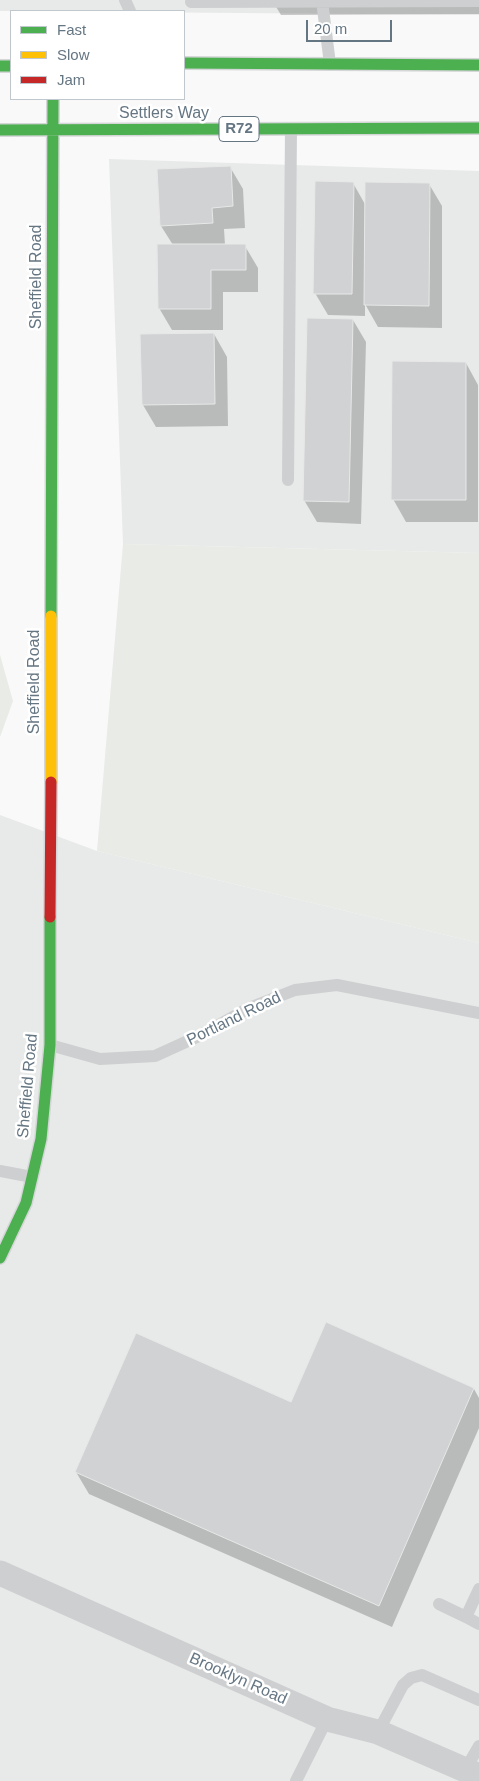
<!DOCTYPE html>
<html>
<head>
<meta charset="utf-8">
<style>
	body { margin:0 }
	#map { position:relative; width:479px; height:1781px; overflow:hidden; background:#f9f9f9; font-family:Helvetica,sans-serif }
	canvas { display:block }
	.legend { position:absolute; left:10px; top:10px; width:175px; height:90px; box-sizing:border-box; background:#fff; border:1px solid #c1c8cd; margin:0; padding:6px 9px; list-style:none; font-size:15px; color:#657683 }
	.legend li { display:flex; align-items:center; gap:10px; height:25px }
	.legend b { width:25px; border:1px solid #c1c8cd }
	.scale { position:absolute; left:306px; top:20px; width:86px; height:22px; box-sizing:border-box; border:2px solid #657683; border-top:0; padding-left:6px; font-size:15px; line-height:18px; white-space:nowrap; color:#657683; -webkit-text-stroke:4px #fff; paint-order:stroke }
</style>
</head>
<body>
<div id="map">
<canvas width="479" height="1781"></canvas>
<ul class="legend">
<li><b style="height:6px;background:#4caf50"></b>Fast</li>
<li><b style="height:6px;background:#ffc107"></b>Slow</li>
<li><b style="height:6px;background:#c62828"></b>Jam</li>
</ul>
<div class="scale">20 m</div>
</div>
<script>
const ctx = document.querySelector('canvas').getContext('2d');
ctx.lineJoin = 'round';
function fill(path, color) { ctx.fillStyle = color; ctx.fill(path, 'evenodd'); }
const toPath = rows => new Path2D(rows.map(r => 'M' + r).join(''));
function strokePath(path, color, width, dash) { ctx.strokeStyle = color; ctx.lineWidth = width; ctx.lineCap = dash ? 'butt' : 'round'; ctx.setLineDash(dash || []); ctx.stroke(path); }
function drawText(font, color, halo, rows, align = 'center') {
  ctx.font = font + ' Helvetica,sans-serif'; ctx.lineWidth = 5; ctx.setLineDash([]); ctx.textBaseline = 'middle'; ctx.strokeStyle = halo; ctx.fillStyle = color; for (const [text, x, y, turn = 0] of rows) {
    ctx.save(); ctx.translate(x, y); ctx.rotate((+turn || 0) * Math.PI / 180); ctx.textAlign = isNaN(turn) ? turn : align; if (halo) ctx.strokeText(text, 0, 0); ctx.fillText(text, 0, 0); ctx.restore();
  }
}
fill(toPath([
	[0,0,479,0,479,15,0,11],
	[109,159,479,171,479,553,123,544],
	[0,815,97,851,479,943,479,1781,0,1781]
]), '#e8e9e9');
fill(toPath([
	[123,544,479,553,479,943,97,851],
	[0,655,13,701,0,737]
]), '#e8ebe6');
fill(toPath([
	[272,0,479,0,479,14,281,15],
	[230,167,243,189,245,228,224,229,225,245,245,246,258,268,258,292,223,292,223,330,172,330,159,308,173,245,161,226],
	[353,183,366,206,429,184,442,206,442,328,378,327,365,304,365,316,328,315,315,293],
	[353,320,366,342,361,524,317,522,304,500],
	[214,334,227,357,228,426,156,427,143,405],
	[466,363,478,385,478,522,406,522,393,499],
	[474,1389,479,1398,479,1428,392,1627,89,1494,76,1472,292,1403]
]), '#0003');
const building = toPath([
	[231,166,233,206,212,208,213,223,160,226,157,169,231,166],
	[315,181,354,182,352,294,313,294,315,181],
	[365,182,430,183,429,306,364,305,365,182],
	[157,244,246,244,246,270,211,270,211,309,158,309,157,244],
	[307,318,353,319,349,502,303,501,307,318],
	[214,333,215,404,142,405,140,334,214,333],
	[392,361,466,362,466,500,391,500,392,361],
	[326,1322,474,1388,379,1606,75,1472,136,1333,291,1402,326,1322]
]);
fill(building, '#d0d2d3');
strokePath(building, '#e8e8e8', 1);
const fast = toPath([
	[184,63,479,65],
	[0,66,11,66],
	[0,130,479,128],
	[51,616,53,99],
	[0,1258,26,1203,41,1139,50,1045,50,917]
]);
const slow = toPath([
	[51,782,51,616]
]);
const jam = toPath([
	[50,917,51,782]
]);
strokePath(fast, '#d5d6d7', 14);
strokePath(slow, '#d5d6d7', 14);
strokePath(jam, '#d5d6d7', 14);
strokePath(toPath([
	[125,0,130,11],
	[322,1,330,64],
	[191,2,479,1],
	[288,480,291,129],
	[50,1045,100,1059,155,1056,201,1035,249,1008,295,990,337,985,479,1013],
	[0,1171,32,1177],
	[479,1589,466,1617,479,1624],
	[439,1604,466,1617],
	[378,1732,403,1685,411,1678,422,1675,479,1700],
	[465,1770,479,1746],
	[296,1781,327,1719]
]), '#cecfd0', 12);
strokePath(toPath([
	[0,1573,327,1719,378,1732,479,1776]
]), '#cecfd0', 25);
strokePath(fast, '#4caf50', 11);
strokePath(slow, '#ffc107', 11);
strokePath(jam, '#c62828', 11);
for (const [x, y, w] of [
	[239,129,40]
]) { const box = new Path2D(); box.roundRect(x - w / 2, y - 12.5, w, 25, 4); ctx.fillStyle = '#fff'; ctx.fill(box); strokePath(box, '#657683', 1); }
drawText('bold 15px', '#657683', null, [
	["R72",239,129]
]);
drawText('16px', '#657683', '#fff', [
	["Settlers Way",164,114],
	["Sheffield Road",37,277,-90],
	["Sheffield Road",35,682,-90],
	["Portland Road",234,1019,-26],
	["Sheffield Road",28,1086,-85],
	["Brooklyn Road",238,1679,24]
]);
</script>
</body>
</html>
